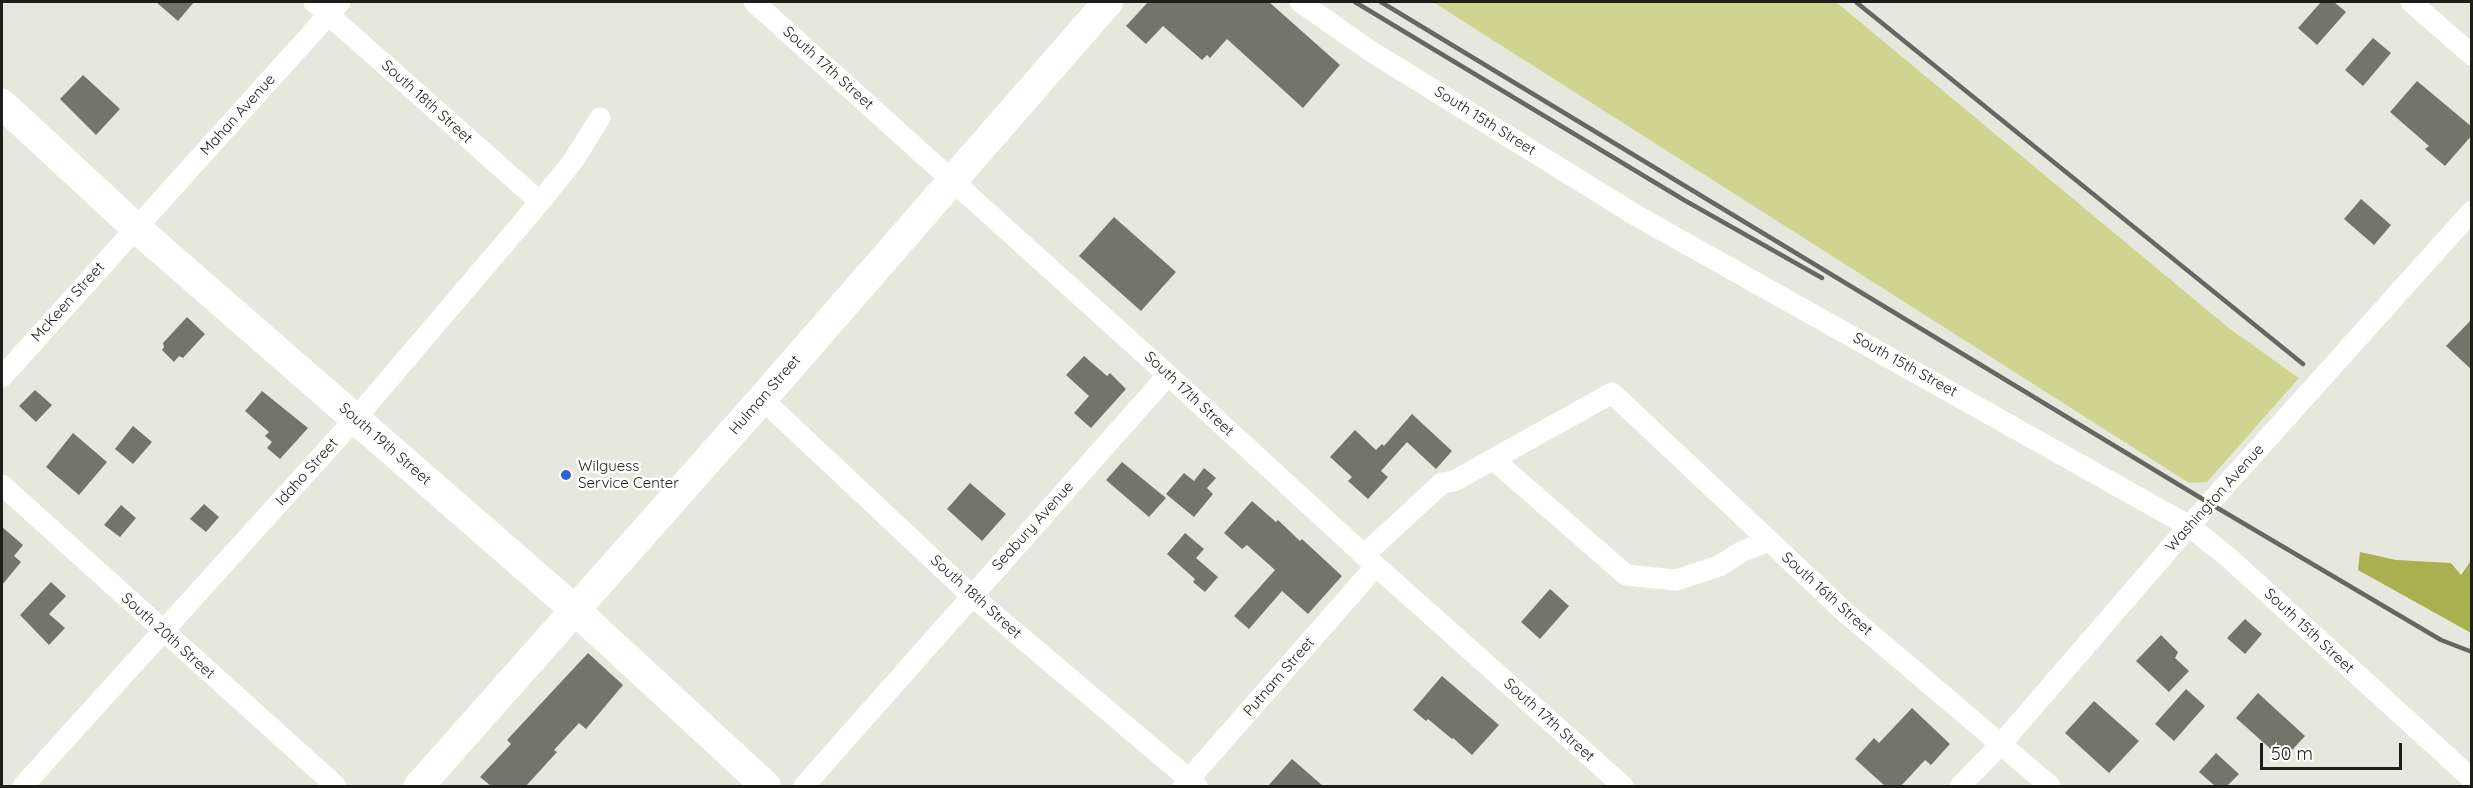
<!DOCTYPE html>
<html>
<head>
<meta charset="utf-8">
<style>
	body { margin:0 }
	#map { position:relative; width:2473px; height:788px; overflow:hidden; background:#e7e8dd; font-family:Quicksand,sans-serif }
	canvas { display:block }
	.frame { position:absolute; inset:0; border:3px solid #1d1d19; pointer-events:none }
	.scale { position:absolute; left:2260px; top:743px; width:142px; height:27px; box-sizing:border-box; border:3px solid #1d1d19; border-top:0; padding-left:8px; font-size:18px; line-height:21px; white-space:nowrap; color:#1d1d19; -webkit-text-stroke:4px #fff; paint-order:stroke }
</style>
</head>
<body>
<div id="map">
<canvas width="2473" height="788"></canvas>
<div class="frame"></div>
<div class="scale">50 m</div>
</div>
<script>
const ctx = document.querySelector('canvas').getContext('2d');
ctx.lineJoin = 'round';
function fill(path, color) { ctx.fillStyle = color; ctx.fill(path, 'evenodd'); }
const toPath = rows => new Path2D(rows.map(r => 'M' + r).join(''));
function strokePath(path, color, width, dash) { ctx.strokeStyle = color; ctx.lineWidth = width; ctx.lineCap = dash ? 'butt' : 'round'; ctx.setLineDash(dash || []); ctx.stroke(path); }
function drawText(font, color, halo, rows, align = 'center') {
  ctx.font = font + ' Quicksand,sans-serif'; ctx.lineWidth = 5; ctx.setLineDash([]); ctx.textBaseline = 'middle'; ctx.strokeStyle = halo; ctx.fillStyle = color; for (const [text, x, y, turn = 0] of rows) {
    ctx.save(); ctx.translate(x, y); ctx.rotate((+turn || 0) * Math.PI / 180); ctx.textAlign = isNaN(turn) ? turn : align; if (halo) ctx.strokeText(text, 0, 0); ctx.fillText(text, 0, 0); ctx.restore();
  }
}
fill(toPath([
	[1433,2,1836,2,2230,329,2299,378,2207,482,2189,483]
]), '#cfd591');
fill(toPath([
	[2360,552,2396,560,2451,563,2461,575,2470,562,2471,633,2358,570]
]), '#a9b04f');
fill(toPath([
	[156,2,194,2,178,21],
	[1148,2,1269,2,1340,65,1303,108,1227,39,1210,58,1207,55,1202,60,1163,26,1146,44,1126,26],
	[2321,2,2334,2,2346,12,2317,45,2298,28],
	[2373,38,2391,53,2363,86,2345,70],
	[83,75,120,109,96,135,60,99],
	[2417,81,2472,127,2472,135,2445,166,2425,149,2429,146,2390,112],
	[2361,199,2391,225,2374,245,2344,219],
	[1114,217,1176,272,1141,311,1079,256],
	[187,317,205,334,183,358,179,356,174,362,162,350,164,347,163,343],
	[2472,319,2472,370,2446,346],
	[1084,356,1107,376,1110,373,1126,389,1091,428,1074,413,1089,396,1066,375],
	[35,390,52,405,36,422,19,406],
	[262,391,308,428,280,459,267,448,272,442,265,436,269,432,245,411],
	[1412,414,1452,451,1436,469,1407,442,1381,471,1388,477,1368,499,1348,481,1352,477,1330,457,1355,430,1376,450,1382,444,1384,446],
	[133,426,152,442,133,464,115,449],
	[73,433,107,462,79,495,46,467],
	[1122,462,1166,498,1149,517,1106,480],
	[1204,468,1216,478,1207,488,1213,494,1194,517,1166,494,1184,473,1194,481],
	[970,483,1006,514,982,541,947,509],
	[1252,501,1276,522,1278,520,1300,541,1302,539,1342,576,1308,614,1282,591,1249,629,1234,616,1275,570,1247,545,1242,549,1224,533],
	[204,504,219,517,206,532,190,519],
	[121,505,136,518,120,537,104,525],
	[2,527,23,545,14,556,21,562,2,585],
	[1185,533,1204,549,1196,558,1218,577,1205,592,1193,582,1195,579,1167,554],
	[51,582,66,596,49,614,65,628,49,645,20,615],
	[1550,589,1569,606,1540,639,1521,622],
	[2245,619,2262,634,2245,654,2227,638],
	[2161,635,2178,652,2175,658,2189,671,2169,692,2136,661],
	[588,653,623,685,586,729,579,723,554,750,557,752,526,786,491,786,480,777,511,744,507,740],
	[1442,676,1499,725,1472,755,1453,738,1452,739,1428,719,1426,721,1413,710],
	[2186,689,2205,706,2174,741,2155,724],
	[2258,693,2305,736,2283,760,2236,718],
	[2094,701,2139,741,2109,773,2065,733],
	[1912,708,1950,744,1931,765,1925,760,1901,786,1885,786,1855,759,1874,738,1879,743],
	[2216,753,2239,774,2227,786,2215,786,2199,772],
	[1292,759,1323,786,1268,786]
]), '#73756b');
strokePath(toPath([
	[314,2,540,202],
	[754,2,1168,375,1376,566,1623,786],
	[1300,2,1372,52,1637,216,2189,526,2228,557,2472,779],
	[2411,2,2472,55],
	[2,377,340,2],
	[762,399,971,595,1197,786],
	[1494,460,1626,575,1676,580,1719,566,1743,551,1770,541],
	[2,485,336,786],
	[1364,555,1442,483,1454,481,1612,393,1847,614,2050,786],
	[23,786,355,419,540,202,573,161,600,118],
	[804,786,1168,375],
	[1183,786,1376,566],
	[1960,786,2001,744,2189,526,2472,211]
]), '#fff', 21);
strokePath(toPath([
	[2,104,135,227,575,610,766,786],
	[419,786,762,399,1108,2]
]), '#fff', 30);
strokePath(toPath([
	[1355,2,1684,200,1822,278],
	[1381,2,2209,503,2441,640,2472,652],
	[1856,2,2303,364]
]), '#676761', 4.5);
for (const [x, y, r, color] of [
	[566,475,6,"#2f62d0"]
]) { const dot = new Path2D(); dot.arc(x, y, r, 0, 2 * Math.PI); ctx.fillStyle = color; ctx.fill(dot); strokePath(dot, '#fff', 2); }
drawText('15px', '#1d1d19', '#fff', [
	["South 17th Street",828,68,42],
	["South 18th Street",427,102,42],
	["Mahan Avenue",238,115,-48],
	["South 15th Street",1485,121,32],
	["McKeen Street",68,302,-48],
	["South 15th Street",1905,365,29],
	["South 17th Street",1189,394,43],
	["Hulman Street",765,395,-49],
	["South 19th Street",385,444,41],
	["Idaho Street",307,472,-48],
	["Washington Avenue",2215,498,-48],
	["Seabury Avenue",1033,526,-48],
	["South 16th Street",1827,594,42],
	["South 18th Street",976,597,42],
	["South 15th Street",2309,631,43],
	["South 20th Street",168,636,42],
	["Putnam Street",1279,677,-49],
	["South 17th Street",1549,720,42]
]);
drawText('15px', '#1d1d19', '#fff', [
	["Wilguess",578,466],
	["Service Center",578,483]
], 'left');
</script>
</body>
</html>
